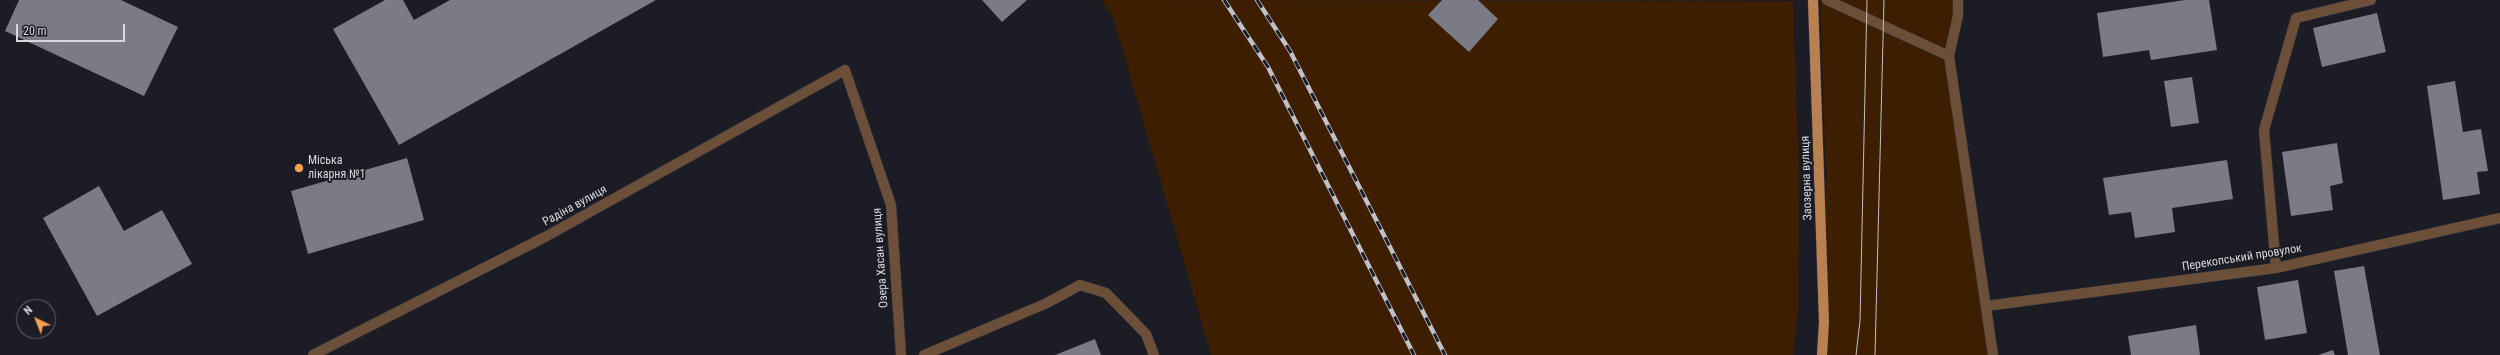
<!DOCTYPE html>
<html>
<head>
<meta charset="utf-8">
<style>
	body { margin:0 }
	#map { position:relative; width:2500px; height:355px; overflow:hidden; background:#1c1c25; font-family:"Roboto Condensed",sans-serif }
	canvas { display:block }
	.north { position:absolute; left:16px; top:299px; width:40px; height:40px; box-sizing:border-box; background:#1c1c25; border:1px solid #67676f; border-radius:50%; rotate:317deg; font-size:11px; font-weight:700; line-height:16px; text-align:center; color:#d7d7de }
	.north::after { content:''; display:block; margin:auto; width:14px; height:18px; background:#fa9f4e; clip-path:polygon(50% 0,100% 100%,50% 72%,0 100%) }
	.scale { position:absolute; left:16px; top:24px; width:109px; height:18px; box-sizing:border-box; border:2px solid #d7d7de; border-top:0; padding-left:5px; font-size:12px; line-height:14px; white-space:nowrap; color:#d7d7de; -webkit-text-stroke:3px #1c1c25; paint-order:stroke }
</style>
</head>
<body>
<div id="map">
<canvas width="2500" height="355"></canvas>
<div class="north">N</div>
<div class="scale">20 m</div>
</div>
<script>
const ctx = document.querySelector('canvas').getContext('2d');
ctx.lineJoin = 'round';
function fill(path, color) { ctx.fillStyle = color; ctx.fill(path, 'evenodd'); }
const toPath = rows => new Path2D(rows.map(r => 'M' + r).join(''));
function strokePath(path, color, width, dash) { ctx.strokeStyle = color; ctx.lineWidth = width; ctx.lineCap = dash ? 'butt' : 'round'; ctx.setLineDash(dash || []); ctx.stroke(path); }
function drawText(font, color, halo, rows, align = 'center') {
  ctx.font = font + ' "Roboto Condensed",sans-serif'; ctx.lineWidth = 4; ctx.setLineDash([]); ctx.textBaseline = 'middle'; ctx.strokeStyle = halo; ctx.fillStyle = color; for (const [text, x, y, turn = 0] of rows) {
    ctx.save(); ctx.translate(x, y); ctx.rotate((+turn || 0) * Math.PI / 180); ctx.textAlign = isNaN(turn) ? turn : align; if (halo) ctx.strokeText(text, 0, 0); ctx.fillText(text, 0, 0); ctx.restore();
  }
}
fill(toPath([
	[1102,0,1793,1,1799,176,1798,310,1793,355,1211,355,1114,20],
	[1820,0,1958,0,1949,56,1993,355,1821,355,1824,313,1826,175]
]), '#3e1e00');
fill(toPath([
	[19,0,121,0,178,27,144,96,5,31],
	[385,0,403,0,414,20,450,0,656,0,399,145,333,29],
	[982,0,1027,0,1002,22],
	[1442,0,1478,0,1498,19,1469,52,1428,15],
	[2185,0,2209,0,2217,50,2151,60,2149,50,2103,57,2097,13],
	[2377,13,2386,52,2322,67,2313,28],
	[2192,77,2199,123,2171,127,2164,81],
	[2455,81,2463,132,2481,129,2488,171,2477,172,2480,194,2443,200,2427,86],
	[2337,143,2343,183,2330,186,2333,210,2291,216,2282,152],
	[407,158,424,220,308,254,291,191],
	[2227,160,2233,199,2172,208,2175,232,2135,238,2131,212,2109,215,2103,178],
	[99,186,124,231,162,210,192,264,97,316,43,218],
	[2364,266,2380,355,2348,355,2334,271],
	[2298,280,2307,333,2265,340,2257,287],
	[2196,325,2200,355,2131,355,2128,336],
	[1095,339,1101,355,1055,355],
	[2333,350,2335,355,2318,355]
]), '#7b7b87');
const service = toPath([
	[2276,268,2264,130,2296,18,2371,0],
	[1080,285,1106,293,1146,334,1154,355]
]);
const minor = toPath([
	[1949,56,1958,15,1958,0],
	[1986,306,2276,268,2500,218],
	[313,355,545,237,845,70,891,205,901,355],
	[924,355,1047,303,1080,285]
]);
const tertiary = toPath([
	[1827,0,1949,56,1993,355]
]);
const primary = toPath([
	[1813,0,1824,322,1822,355]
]);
strokePath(service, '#36363f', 11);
strokePath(minor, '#36363f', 11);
strokePath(tertiary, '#36363f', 11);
strokePath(primary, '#36363f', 11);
strokePath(service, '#6b4f39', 10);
strokePath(minor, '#6b4f39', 10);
strokePath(tertiary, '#6b4f39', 10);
strokePath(primary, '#b98050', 10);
strokePath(toPath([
	[1856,355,1860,321,1867,0],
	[1875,355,1884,0]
]), '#c0c0c7', 1);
const rail = toPath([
	[1224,0,1268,67,1414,355],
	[1257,0,1290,51,1445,355]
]);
strokePath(rail, '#c0c0c7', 4.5);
strokePath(rail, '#1c1c25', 3, [9]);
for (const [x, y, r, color] of [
	[299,168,5,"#fa9f4e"]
]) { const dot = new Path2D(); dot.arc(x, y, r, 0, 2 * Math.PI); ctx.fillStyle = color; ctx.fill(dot); strokePath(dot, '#1c1c25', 1.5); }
drawText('12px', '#d7d7de', '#1c1c25', [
	["Міська",308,161],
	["лікарня №1",308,175]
], 'left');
drawText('12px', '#d7d7de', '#1c1c25', [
	["Заозерна вулиця",1807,178,-92],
	["Радіна вулиця",575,206,-29],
	["Озера Хасан вулиця",881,258,-94],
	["Перекопський провулок",2242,258,-9]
]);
</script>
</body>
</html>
